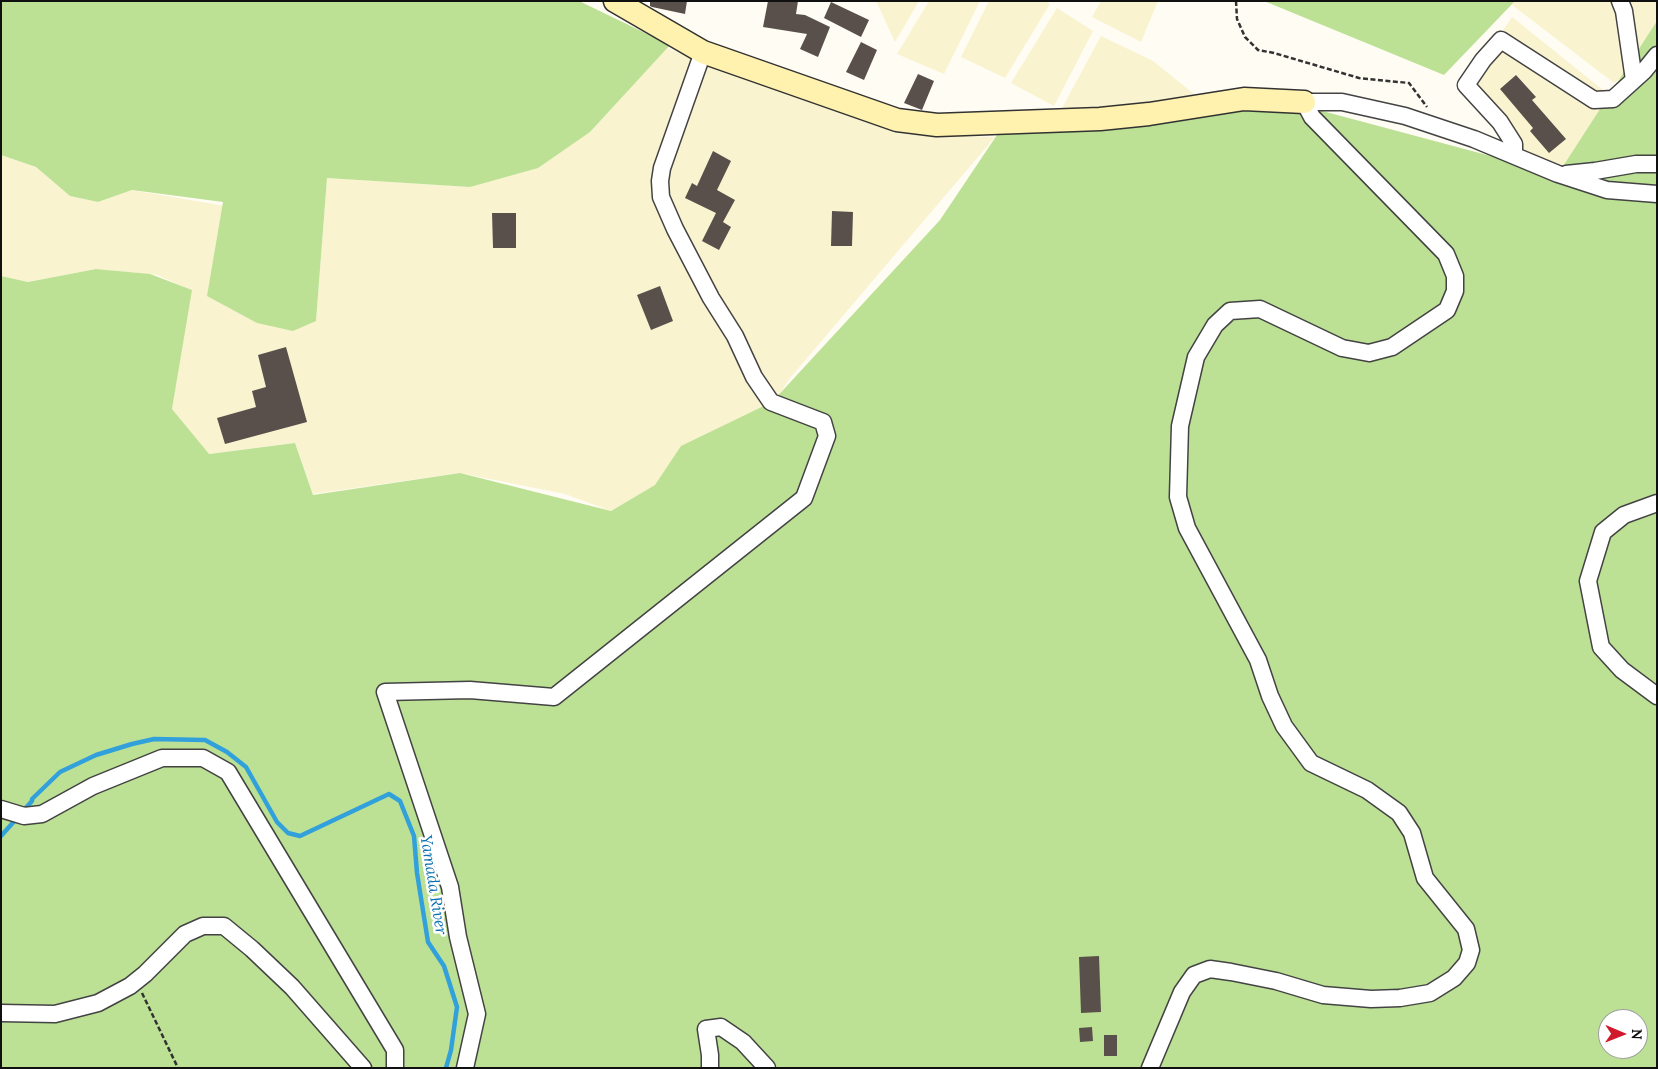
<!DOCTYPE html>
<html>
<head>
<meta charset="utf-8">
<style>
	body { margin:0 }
	#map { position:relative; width:1658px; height:1069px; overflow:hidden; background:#fffcf3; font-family:Lora,serif }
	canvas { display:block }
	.frame { position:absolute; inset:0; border:2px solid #101010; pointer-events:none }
	.north { position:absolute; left:1598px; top:1009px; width:50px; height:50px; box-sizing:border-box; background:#fff; border:1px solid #9f9f9f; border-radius:50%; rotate:91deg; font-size:14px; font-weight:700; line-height:20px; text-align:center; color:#101010 }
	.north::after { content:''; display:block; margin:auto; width:18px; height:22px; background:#d0192c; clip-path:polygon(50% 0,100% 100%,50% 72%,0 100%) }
</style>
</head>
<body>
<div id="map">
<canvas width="1658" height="1069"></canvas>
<div class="frame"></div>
<div class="north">N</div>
</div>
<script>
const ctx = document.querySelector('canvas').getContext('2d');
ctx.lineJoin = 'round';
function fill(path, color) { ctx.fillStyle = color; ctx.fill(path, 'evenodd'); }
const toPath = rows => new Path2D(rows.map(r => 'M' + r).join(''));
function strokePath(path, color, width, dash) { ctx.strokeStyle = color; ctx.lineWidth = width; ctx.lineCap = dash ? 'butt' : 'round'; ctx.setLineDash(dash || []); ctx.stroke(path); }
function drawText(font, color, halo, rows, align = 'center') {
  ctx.font = font + ' Lora,serif'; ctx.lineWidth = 5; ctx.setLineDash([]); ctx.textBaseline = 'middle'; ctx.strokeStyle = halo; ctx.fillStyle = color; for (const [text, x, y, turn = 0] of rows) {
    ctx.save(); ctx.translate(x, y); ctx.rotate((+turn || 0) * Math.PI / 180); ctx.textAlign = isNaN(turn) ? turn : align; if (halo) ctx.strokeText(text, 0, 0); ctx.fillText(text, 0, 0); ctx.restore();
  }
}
fill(toPath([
	[876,1,919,1,895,42],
	[929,1,980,1,944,74,897,54],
	[989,1,1045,1,1050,4,1005,78,961,57],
	[1101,1,1158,1,1141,42,1092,17],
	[1515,1,1657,1,1657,52,1614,83,1512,5],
	[1057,8,1093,31,1054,106,1011,83],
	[1512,17,1613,98,1657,196,1514,155,1466,85],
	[1101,36,1153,61,1194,94,1131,107,1061,110],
	[666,48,903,134,995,137,790,378,769,410,659,483,611,511,565,494,460,473,313,494,295,443,208,454,172,409,191,290,157,275,96,269,28,282,1,276,1,155,36,167,70,196,98,202,132,190,225,206,316,321,327,178,470,187,590,132]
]), '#f9f3d0');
fill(toPath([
	[1,1,579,1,670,45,590,132,538,168,470,187,327,178,316,321,293,331,257,323,207,296,223,202,132,190,98,202,70,196,36,167,1,155],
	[1264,1,1515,1,1444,75],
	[1657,21,1657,1068,1,1068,1,276,28,282,96,269,150,274,192,290,172,409,209,454,295,443,313,495,460,473,611,511,655,485,681,446,772,402,940,220,1005,123,1285,101,1558,174],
	[1608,1019,1638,1019,1638,1049,1608,1049]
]), '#bce195');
strokePath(toPath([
	[23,811,32,801,32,799,60,772,96,755,132,744,154,739,205,740,227,752,246,767,277,822,288,833,300,836,389,794,400,801,414,836,417,873,428,942,444,966,457,1007,451,1050,446,1068],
	[1,836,18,817]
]), '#32a1db', 4.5);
fill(toPath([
	[650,1,687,1,685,14,652,7,650,6],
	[768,1,798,1,796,14,805,15,830,27,818,57,800,49,807,34,763,27],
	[831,2,869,20,861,37,824,18],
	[861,42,877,50,864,80,846,72],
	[918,74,934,81,922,110,904,103],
	[1516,75,1536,97,1532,100,1566,139,1549,153,1530,131,1533,128,1500,89],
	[713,151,731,161,717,190,735,200,723,222,731,227,719,250,702,241,716,213,685,198,692,183,697,186],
	[832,211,853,212,852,246,831,246],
	[492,213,516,213,516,248,493,248],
	[660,286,673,321,651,330,637,295],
	[286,347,307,422,225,444,217,418,256,407,252,391,266,387,258,355],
	[1099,956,1101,1012,1081,1013,1079,957],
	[1092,1027,1093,1041,1080,1042,1079,1028],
	[1104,1035,1117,1035,1117,1056,1104,1056]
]), '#5a504b');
const street = toPath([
	[1620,1,1624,11,1634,80],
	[1514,155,1514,144,1500,122,1466,85,1483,60,1501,40,1594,100,1613,99,1644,71,1657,55],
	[1566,174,1595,171,1636,164,1657,164],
	[1657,503,1624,515,1603,532,1588,581,1601,647,1622,670,1657,696],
	[1,809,24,816,42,814,93,786,162,758,203,758,228,772,395,1050,395,1068],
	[1,1013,55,1014,98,1003,130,986,145,974,185,934,203,926,224,926,252,949,292,987,363,1068],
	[465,1068,477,1014,458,937,450,887,385,692,470,690,554,697,804,498,827,436,823,422,771,402,754,377,735,336,711,298,675,229,661,197,660,181,662,168,703,52],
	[710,1068,710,1055,706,1029,721,1027,743,1042,767,1068],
	[1150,1068,1182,992,1194,975,1210,969,1231,972,1276,981,1323,995,1371,999,1400,998,1430,993,1454,978,1467,963,1471,950,1466,929,1425,878,1412,833,1399,813,1367,790,1311,763,1284,726,1270,696,1258,660,1187,528,1178,497,1180,426,1196,357,1215,325,1230,311,1260,309,1342,348,1369,353,1392,347,1447,310,1455,291,1455,276,1446,254,1312,117,1304,102,1342,102,1405,116,1474,139,1558,174,1607,190,1657,194]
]);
const secondary = toPath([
	[615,1,703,52,897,120,937,125,1100,119,1149,114,1244,99,1304,102]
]);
strokePath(street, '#434343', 19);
strokePath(secondary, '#323232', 25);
strokePath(toPath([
	[1236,1,1237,19,1245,37,1258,50,1274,53,1359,78,1409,83,1427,107],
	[142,993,178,1068]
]), '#323232', 2.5, [5, 2.5]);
strokePath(street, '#fff', 16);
strokePath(secondary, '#fff2ae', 22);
drawText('italic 16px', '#0b71b0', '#fff', [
	["Yamada River",433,885,81]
]);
</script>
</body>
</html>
